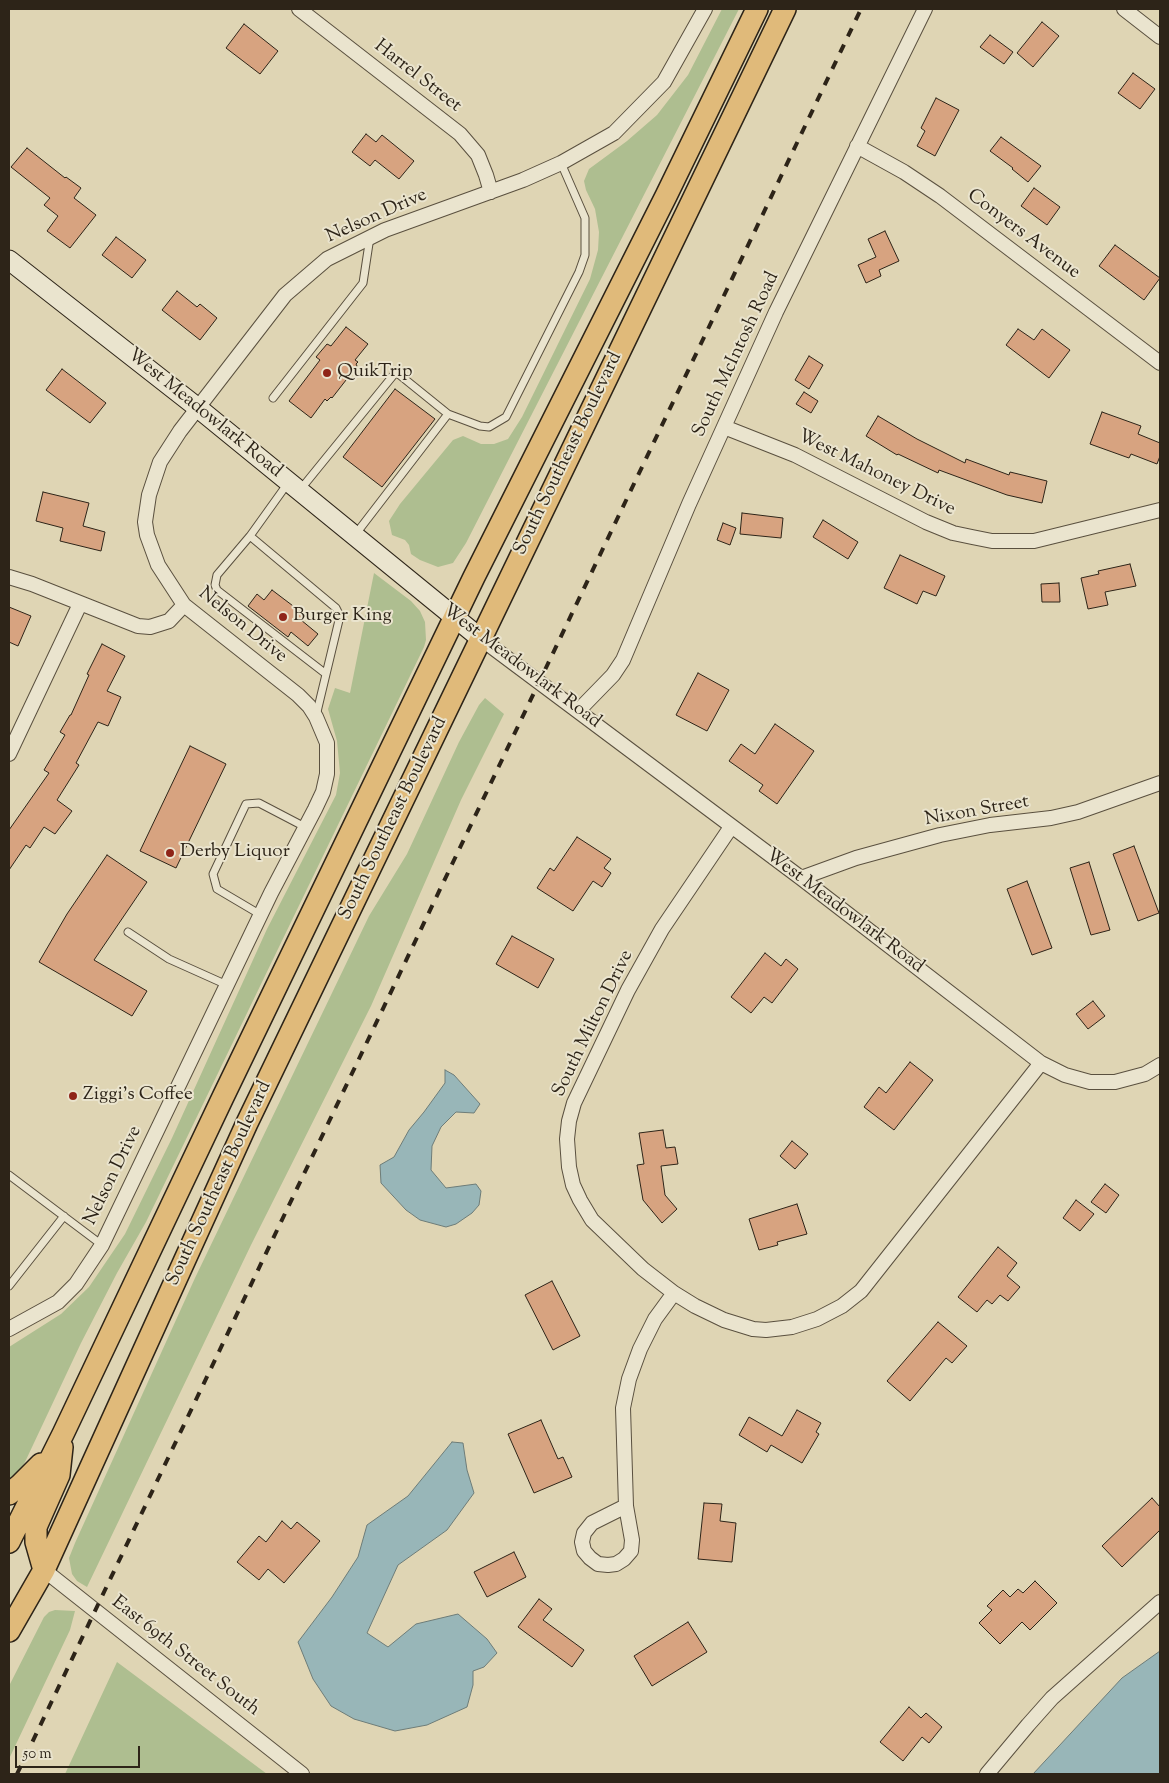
<!DOCTYPE html>
<html>
<head>
<meta charset="utf-8">
<style>
	body { margin:0 }
	#map { position:relative; width:1169px; height:1783px; overflow:hidden; background:#dfd5b4; font-family:"Sorts Mill Goudy",serif }
	canvas { display:block }
	.frame { position:absolute; inset:0; border:10px solid #2d2418; pointer-events:none }
	.scale { position:absolute; left:15px; top:1746px; width:125px; height:22px; box-sizing:border-box; border:2px solid #2d2418; border-top:0; padding-left:6px; font-size:15px; line-height:18px; white-space:nowrap; color:#2d2418; -webkit-text-stroke:4px #eae4ce; paint-order:stroke }
</style>
</head>
<body>
<div id="map">
<canvas width="1169" height="1783"></canvas>
<div class="frame"></div>
<div class="scale">50 m</div>
</div>
<script>
const ctx = document.querySelector('canvas').getContext('2d');
ctx.lineJoin = 'round';
function fill(path, color) { ctx.fillStyle = color; ctx.fill(path, 'evenodd'); }
const toPath = rows => new Path2D(rows.map(r => 'M' + r).join(''));
function strokePath(path, color, width, dash) { ctx.strokeStyle = color; ctx.lineWidth = width; ctx.lineCap = dash ? 'butt' : 'round'; ctx.setLineDash(dash || []); ctx.stroke(path); }
function drawText(font, color, halo, rows, align = 'center') {
  ctx.font = font + ' "Sorts Mill Goudy",serif'; ctx.lineWidth = 4; ctx.setLineDash([]); ctx.textBaseline = 'middle'; ctx.strokeStyle = halo; ctx.fillStyle = color; for (const [text, x, y, turn = 0] of rows) {
    ctx.save(); ctx.translate(x, y); ctx.rotate((+turn || 0) * Math.PI / 180); ctx.textAlign = isNaN(turn) ? turn : align; if (halo) ctx.strokeText(text, 0, 0); ctx.fillText(text, 0, 0); ctx.restore();
  }
}
fill(toPath([
	[722,9,739,9,466,543,453,563,438,567,420,560,411,554,409,545,405,540,392,535,389,521,400,504,453,440,463,436,481,444,494,444,508,439,522,417,590,279,598,250,599,232,595,209,586,190,584,181,589,169,627,141,657,115,688,75],
	[374,573,411,601,420,611,425,622,426,640,424,647,146,1222,117,1273,81,1343,25,1462,15,1479,9,1484,9,1347,61,1314,89,1287,125,1234,172,1138,267,929,336,795,340,773,337,741,328,709,335,688,350,693],
	[485,698,504,714,461,800,371,1006,251,1245,87,1587,77,1581,72,1574,69,1558,75,1543,195,1278,369,916,407,854,459,742,479,705],
	[55,1610,75,1611,70,1630,9,1759,9,1686,44,1617,49,1612],
	[117,1662,267,1774,65,1774]
]), '#aebe90');
const water = toPath([
	[445,1070,454,1075,480,1104,474,1113,456,1112,441,1127,432,1146,431,1170,446,1188,476,1184,481,1191,479,1205,472,1213,456,1224,446,1227,420,1220,406,1210,381,1183,380,1165,394,1157,409,1130,424,1112,445,1083,445,1070],
	[452,1442,463,1443,467,1470,474,1493,447,1530,398,1565,367,1633,388,1647,416,1624,458,1614,487,1639,497,1653,484,1667,473,1671,473,1685,467,1707,427,1725,395,1731,354,1719,331,1706,313,1679,298,1642,332,1597,358,1557,367,1525,408,1496,452,1442],
	[1160,1651,1160,1774,1033,1774,1122,1678,1160,1651]
]);
fill(water, '#98b6b8');
strokePath(water, '#6d7c78', 1);
const building = toPath([
	[1042,22,1059,36,1033,67,1017,53,1042,22],
	[244,24,278,51,260,74,226,48,244,24],
	[990,35,1013,52,1004,64,980,47,990,35],
	[1133,73,1155,89,1140,109,1118,93,1133,73],
	[936,98,959,110,935,156,917,146,925,131,921,128,936,98],
	[366,134,376,142,382,135,414,161,399,179,375,160,370,166,352,152,366,134],
	[1001,137,1041,166,1028,182,1012,169,1013,168,990,151,1001,137],
	[27,148,65,178,66,177,81,188,74,198,96,215,70,248,47,231,58,216,44,205,50,198,11,167,27,148],
	[1034,188,1060,207,1047,225,1021,206,1034,188],
	[885,231,899,261,879,270,881,276,866,283,858,265,876,257,868,239,885,231],
	[116,237,146,260,132,278,102,255,116,237],
	[1115,245,1160,278,1144,300,1099,266,1115,245],
	[177,291,197,307,200,304,217,318,200,340,162,310,177,291],
	[346,327,368,344,355,360,358,362,356,364,357,366,332,398,331,397,327,401,325,399,311,418,289,401,320,360,316,357,327,344,331,346,346,327],
	[1018,329,1034,340,1042,329,1070,350,1049,378,1006,345,1018,329],
	[809,356,823,365,809,389,795,380,809,356],
	[62,369,106,403,90,423,46,390,62,369],
	[395,389,435,419,382,487,343,457,395,389],
	[804,392,818,401,811,413,796,404,804,392],
	[1102,412,1141,426,1138,434,1160,443,1160,456,1157,464,1131,454,1129,458,1090,444,1102,412],
	[878,416,917,439,965,463,966,459,1009,475,1010,472,1047,481,1042,503,1007,495,939,470,938,473,898,454,897,455,866,436,878,416],
	[43,492,89,503,83,526,105,532,101,551,60,541,63,528,36,521,43,492],
	[742,513,783,518,781,538,740,534,742,513],
	[823,520,858,542,848,559,813,537,823,520],
	[723,523,736,528,730,545,717,540,723,523],
	[900,555,945,576,936,596,923,591,917,604,884,588,900,555],
	[1130,564,1136,586,1105,592,1108,605,1088,609,1081,578,1099,574,1098,571,1130,564],
	[1059,583,1060,602,1042,602,1041,584,1059,583],
	[272,590,305,615,301,620,318,634,308,646,291,632,288,637,248,606,257,594,264,600,272,590],
	[9,607,31,616,18,646,9,642,9,607],
	[102,644,125,656,107,691,121,697,108,726,98,722,76,763,79,765,57,800,72,811,55,834,44,827,30,848,26,845,9,870,9,830,49,773,44,770,65,735,60,732,70,715,71,715,89,675,87,674,102,644],
	[698,673,729,690,707,731,676,715,698,673],
	[775,724,814,751,777,804,759,791,763,785,729,761,741,744,755,754,775,724],
	[190,746,226,764,176,868,140,851,190,746],
	[577,837,611,859,604,868,611,873,602,887,593,881,573,911,537,888,550,868,554,871,577,837],
	[1134,846,1159,913,1138,921,1113,854,1134,846],
	[107,855,147,882,94,960,147,991,132,1016,39,962,67,914,107,855],
	[1089,862,1110,930,1091,935,1070,868,1089,862],
	[1027,881,1052,948,1032,955,1007,889,1027,881],
	[512,936,554,959,538,988,496,964,512,936],
	[765,953,781,966,786,959,798,969,772,1003,764,997,751,1013,731,997,765,953],
	[1093,1001,1105,1016,1088,1029,1076,1014,1093,1001],
	[910,1062,933,1080,894,1130,864,1107,879,1087,886,1093,910,1062],
	[663,1130,666,1148,675,1147,678,1164,661,1166,665,1195,677,1209,662,1223,643,1200,637,1165,644,1164,639,1133,663,1130],
	[792,1141,808,1154,795,1169,780,1156,792,1141],
	[1105,1184,1119,1195,1106,1213,1091,1202,1105,1184],
	[1076,1200,1094,1214,1080,1231,1063,1218,1076,1200],
	[797,1204,807,1234,777,1242,778,1245,759,1250,749,1219,797,1204],
	[998,1247,1017,1263,1007,1276,1020,1287,1008,1301,1000,1295,992,1304,987,1300,977,1312,958,1297,998,1247],
	[552,1281,580,1336,553,1350,525,1295,552,1281],
	[938,1322,967,1346,952,1363,946,1358,910,1401,887,1381,938,1322],
	[797,1410,821,1423,816,1432,819,1434,802,1463,771,1445,767,1452,739,1435,749,1417,782,1436,797,1410],
	[541,1420,558,1459,563,1457,572,1477,534,1493,508,1434,541,1420],
	[1152,1498,1160,1507,1160,1530,1122,1567,1102,1546,1152,1498],
	[704,1503,722,1504,720,1521,736,1523,732,1562,698,1559,704,1503],
	[282,1521,291,1529,297,1522,320,1541,284,1583,268,1569,259,1580,237,1562,259,1536,266,1542,282,1521],
	[514,1552,526,1577,487,1597,474,1572,514,1552],
	[1035,1581,1057,1603,1030,1630,1022,1622,1000,1644,979,1623,992,1610,987,1606,1003,1590,1010,1597,1018,1589,1023,1593,1035,1581],
	[539,1599,552,1609,543,1620,584,1650,572,1667,518,1627,539,1599],
	[688,1622,707,1652,652,1686,634,1656,688,1622],
	[909,1707,921,1718,926,1713,942,1727,929,1743,922,1737,903,1761,880,1742,909,1707]
]);
fill(building, '#d7a380');
strokePath(building, '#2d2418', 1);
const lane = toPath([
	[273,398,363,283,370,237],
	[448,414,480,426,489,427,506,417,579,272,585,255,585,218,561,163],
	[288,483,250,536,336,608,340,616,316,716],
	[300,490,396,372,448,414,355,535],
	[250,536,217,575,215,585,217,590,326,674],
	[261,915,217,889,213,874,246,804,259,803,305,827],
	[128,932,169,959,227,985],
	[9,1175,102,1245],
	[9,1286,64,1216]
]);
const street = toPath([
	[299,9,460,134,478,155,486,175,491,192],
	[1124,9,1160,37],
	[857,146,904,172,940,196,1160,363],
	[724,427,795,455,926,522,953,533,972,537,992,541,1034,541,1160,510],
	[9,577,32,584,138,626,150,627,169,621,184,605],
	[480,638,801,878,1041,1063,1065,1075,1090,1082,1115,1082,1145,1074,1160,1065],
	[578,711,613,675,623,660,689,504,776,312,925,9],
	[9,754,80,604],
	[731,827,662,929,628,990,574,1103,569,1121,567,1139,569,1167,573,1185,580,1200,592,1220,643,1269,674,1293,695,1306,724,1320,753,1329,766,1330,792,1327,817,1319,842,1306,861,1291,1041,1063],
	[801,878,856,858,940,835,990,825,1051,818,1078,812,1160,783],
	[9,1329,58,1302,76,1284,102,1245,271,893,315,809,323,792,327,774,327,743,316,717,309,706,298,695,184,605,158,565,147,535,145,522,149,495,160,462,180,431,285,295,327,259,385,230,523,180,561,163,614,133,664,82,705,9],
	[626,1506,632,1540,631,1551,624,1559,616,1564,608,1565,598,1564,590,1558,584,1551,582,1542,584,1533,592,1523,626,1506,623,1408,629,1379,640,1349,655,1319,674,1293],
	[44,1570,302,1774],
	[987,1774,1028,1725,1052,1698,1160,1602]
]);
const secondary = toPath([
	[9,260,198,408,480,638]
]);
const primary = toPath([
	[9,1494,20,1485,41,1464],
	[9,1542,63,1434,223,1097,474,577,666,196,757,9],
	[44,1570,36,1542,36,1527,59,1475,62,1447],
	[9,1631,44,1570,247,1123,785,9]
]);
strokePath(lane, '#5a503f', 9);
strokePath(street, '#5a503f', 16);
strokePath(secondary, '#2d2418', 21);
strokePath(primary, '#2d2418', 24);
strokePath(lane, '#eae4ce', 7);
strokePath(street, '#eae4ce', 14);
strokePath(secondary, '#eae4ce', 19);
strokePath(primary, '#e0ba7a', 21);
strokePath(toPath([
	[17,1774,861,9]
]), '#2d2418', 4, [9, 9]);
for (const [x, y, r, color] of [
	[327,373,5,"#8f2418"],
	[283,617,5,"#8f2418"],
	[170,853,5,"#8f2418"],
	[73,1096,5,"#8f2418"]
]) { const dot = new Path2D(); dot.arc(x, y, r, 0, 2 * Math.PI); ctx.fillStyle = color; ctx.fill(dot); strokePath(dot, '#eae4ce', 2); }
drawText('19px', '#2d2418', '#eae4ce', [
	["Harrel Street",417,77,38],
	["Nelson Drive",377,217,-24],
	["Conyers Avenue",1023,235,37],
	["South McIntosh Road",737,355,-65],
	["West Meadowlark Road",204,414,39],
	["South Southeast Boulevard",569,454,-64],
	["West Mahoney Drive",876,474,26],
	["Nelson Drive",242,626,39],
	["West Meadowlark Road",521,667,37],
	["Nixon Street",977,812,-10],
	["South Southeast Boulevard",394,819,-64],
	["West Meadowlark Road",844,912,37],
	["South Milton Drive",594,1024,-64],
	["Nelson Drive",114,1176,-64],
	["South Southeast Boulevard",220,1184,-65],
	["East 69th Street South",185,1657,38]
]);
drawText('19px', '#2d2418', '#eae4ce', [
	["QuikTrip",337,373],
	["Burger King",293,617],
	["Derby Liquor",180,853],
	["Ziggi's Coffee",83,1096]
], 'left');
</script>
</body>
</html>
